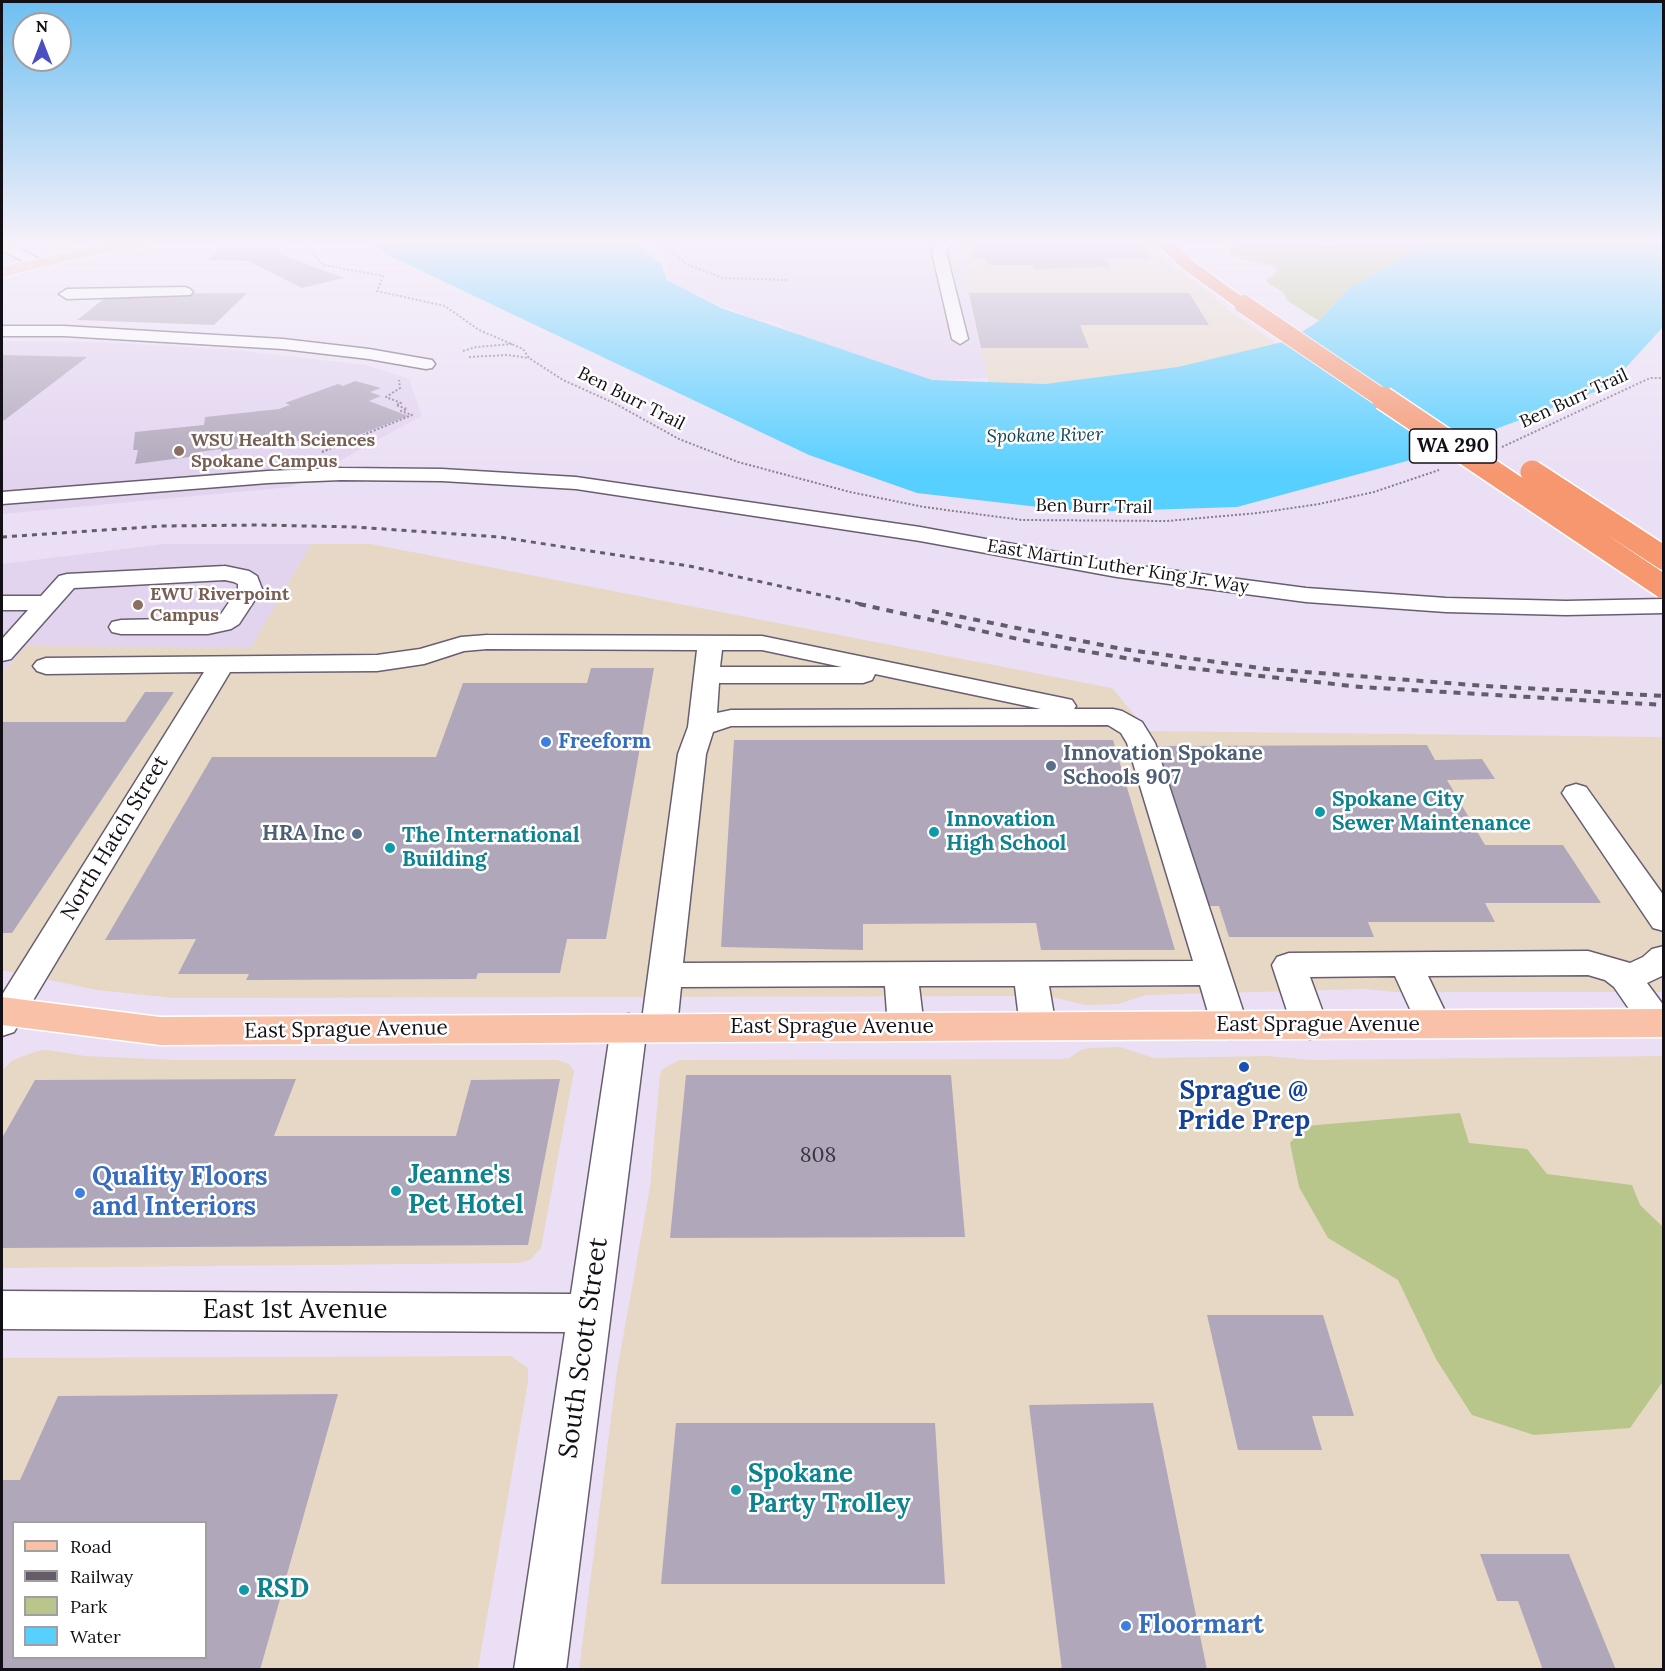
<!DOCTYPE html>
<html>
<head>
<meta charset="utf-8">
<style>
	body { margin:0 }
	#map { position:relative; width:1665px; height:1671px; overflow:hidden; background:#ebdff5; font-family:Lora,serif }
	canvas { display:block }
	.frame { position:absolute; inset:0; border:3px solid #130f16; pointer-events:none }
	.legend { position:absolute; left:12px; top:1521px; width:195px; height:138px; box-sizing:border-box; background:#fff; border:2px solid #a19fa2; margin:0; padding:8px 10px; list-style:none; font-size:18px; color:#130f16 }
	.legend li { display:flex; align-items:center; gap:12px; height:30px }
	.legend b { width:30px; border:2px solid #a19fa2 }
	.north { position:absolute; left:12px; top:12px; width:60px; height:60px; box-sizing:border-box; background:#fff; border:2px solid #a19fa2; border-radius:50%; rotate:0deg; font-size:16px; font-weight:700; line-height:24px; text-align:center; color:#130f16 }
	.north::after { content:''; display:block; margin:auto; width:21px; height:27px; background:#4b4dc3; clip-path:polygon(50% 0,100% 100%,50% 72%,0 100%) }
</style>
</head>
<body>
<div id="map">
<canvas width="1665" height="1671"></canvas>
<div class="frame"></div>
<ul class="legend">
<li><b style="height:8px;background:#fac1a9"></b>Road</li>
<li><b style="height:8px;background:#645d69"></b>Railway</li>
<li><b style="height:16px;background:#b9c68b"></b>Park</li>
<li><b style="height:16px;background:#57cfff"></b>Water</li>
</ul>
<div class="north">N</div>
</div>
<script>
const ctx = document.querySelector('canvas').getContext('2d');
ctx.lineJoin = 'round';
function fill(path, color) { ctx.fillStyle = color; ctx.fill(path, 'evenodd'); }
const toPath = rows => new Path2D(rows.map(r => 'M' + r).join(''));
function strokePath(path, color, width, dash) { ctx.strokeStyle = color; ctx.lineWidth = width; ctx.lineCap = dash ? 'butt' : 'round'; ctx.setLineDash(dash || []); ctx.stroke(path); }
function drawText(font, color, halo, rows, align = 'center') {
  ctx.font = font + ' Lora,serif'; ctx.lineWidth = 5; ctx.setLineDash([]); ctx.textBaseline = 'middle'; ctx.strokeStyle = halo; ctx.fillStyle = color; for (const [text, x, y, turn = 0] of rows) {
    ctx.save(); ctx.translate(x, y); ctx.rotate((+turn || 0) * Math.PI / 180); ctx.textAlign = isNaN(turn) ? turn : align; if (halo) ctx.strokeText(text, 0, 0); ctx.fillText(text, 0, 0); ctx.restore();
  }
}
fill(toPath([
	[963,241,1153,241,1167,263,1208,291,1228,310,1374,411,1007,461,962,269,970,269],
	[311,544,371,544,1112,688,1148,731,1663,737,1663,992,1394,992,1366,989,1146,995,1118,1004,1086,1005,1047,996,173,998,97,990,2,970,2,673,25,646,250,647],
	[1120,1047,1154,1058,1268,1056,1311,1060,1663,1056,1663,1669,579,1670,617,1371,650,1187,660,1074,663,1069,679,1060,1061,1059,1069,1058,1081,1050,1089,1048],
	[48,1050,85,1056,175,1060,557,1060,569,1064,574,1071,541,1248,530,1260,518,1263,2,1268,2,1070,13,1060,37,1051],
	[511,1356,528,1368,528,1382,478,1669,2,1669,2,1358],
	[14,1522,206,1522,206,1658,14,1658]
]), '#e7d8c6');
fill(toPath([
	[2,241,78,241,2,257],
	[632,241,963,241,970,269,962,270,988,378,926,381,800,336,775,322,754,319,675,286,665,274,668,264,658,252],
	[2,341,105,342,235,350,366,365,409,379,422,416,291,487,2,514],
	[164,544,311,544,251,647,26,646,2,673,2,564]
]), '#e2d3ef');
fill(toPath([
	[1358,241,1443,241,1409,253,1348,289,1319,321,1288,301,1283,292,1269,284,1266,280,1275,274,1277,270,1271,266,1242,259,1230,254,1229,249,1239,245,1263,244,1334,246],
	[1460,1113,1469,1143,1527,1149,1547,1174,1632,1185,1640,1205,1663,1227,1663,1384,1661,1384,1630,1428,1534,1435,1472,1415,1436,1359,1398,1280,1328,1238,1299,1187,1290,1143,1305,1126]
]), '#b9c68b');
fill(toPath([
	[366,241,620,241,639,246,661,263,667,280,721,308,932,380,1045,384,1178,367,1287,341,1319,321,1348,289,1409,253,1443,241,1663,241,1663,327,1608,387,1418,458,1237,507,1082,512,917,493,809,455,392,257]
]), '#57cfff');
fill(toPath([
	[970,241,1140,241,1151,259,1106,259,1111,267,1034,269,1032,265,987,265,985,259,974,259],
	[221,247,281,247,278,251,284,253,280,254,344,278,302,288,248,261,207,260],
	[247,293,214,325,77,320,110,294],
	[969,293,1189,293,1209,325,1080,325,1089,348,981,348],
	[2,355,87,357,2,422],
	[355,381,381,388,370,392,381,396,369,401,408,416,351,438,341,435,221,451,221,449,198,452,197,456,135,464,138,450,133,450,135,432,204,425,205,417,279,409,290,405,285,403,338,384,343,386],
	[591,668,654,668,606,939,567,939,560,973,478,973,476,979,246,980,249,974,178,974,196,939,105,940,212,757,436,757,463,683,587,683],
	[145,692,174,692,12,933,2,933,2,722,125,722],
	[734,740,1113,740,1175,950,1041,950,1036,923,863,924,863,950,721,947],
	[1427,745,1435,760,1482,759,1495,779,1447,780,1485,845,1563,845,1601,903,1485,903,1495,922,1368,922,1374,937,1229,937,1219,906,1205,906,1153,746],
	[686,1075,951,1075,965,1237,670,1238],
	[296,1079,274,1136,456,1136,471,1080,560,1079,528,1245,2,1248,2,1138,35,1080],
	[1207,1315,1323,1315,1354,1416,1312,1416,1322,1450,1238,1450],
	[338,1394,260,1670,2,1670,2,1480,20,1480,58,1396],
	[14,1522,206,1522,206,1658,14,1658],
	[1153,1403,1207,1670,1062,1670,1029,1405],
	[676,1423,935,1423,945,1584,661,1584],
	[1480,1554,1569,1554,1616,1670,1543,1670,1518,1601,1497,1601]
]), '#b1a7bb');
const minor = toPath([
	[2,241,42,260,44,263,37,267,32,266,2,250,2,241],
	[938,241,952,241,946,252,968,339,960,344,952,339,932,252,938,241],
	[185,287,190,289,193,292,190,295,67,299,59,294,67,289,185,287],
	[2,326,64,326,283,339,369,349,426,359,432,360,435,364,432,368,426,369,369,359,283,349,64,336,2,336,2,326],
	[341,468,442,469,576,477,920,527,1117,563,1306,588,1446,598,1566,601,1664,599,1664,613,1566,615,1446,612,1306,602,1117,577,920,541,576,489,442,481,341,480,268,483,2,504,2,492,268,471,341,468],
	[225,566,249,571,257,576,262,589,239,624,231,629,208,634,121,634,112,632,109,627,112,622,121,620,214,618,221,614,238,589,238,584,234,582,225,580,74,588,11,659,2,661,2,639,28,610,2,610,2,596,41,596,59,576,67,574,225,566],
	[487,635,762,636,1063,698,1072,700,1076,706,1074,709,1113,709,1122,711,1142,722,1155,743,1248,1026,1242,1035,1230,1039,1218,1035,1212,1026,1200,985,1049,986,1056,1027,1050,1036,1038,1040,1026,1036,1020,1027,1015,986,919,986,924,1027,918,1036,906,1040,894,1036,888,1027,885,986,681,987,677,1027,671,1036,659,1040,646,1034,566,1670,514,1670,565,1332,2,1329,2,1291,571,1294,611,1027,617,1018,629,1014,642,1020,678,754,688,727,697,650,487,649,464,651,424,664,377,671,230,672,14,1032,2,1036,2,995,204,672,46,674,37,671,33,666,37,661,46,658,377,655,420,649,461,637,487,635],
	[722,650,762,650,842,667,720,667,722,650],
	[875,674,1041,709,731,710,717,713,719,683,863,683,872,680,875,674],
	[1108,725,1121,733,1127,743,1193,961,683,963,706,754,713,732,731,726,1108,725],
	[1576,784,1586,787,1664,896,1664,931,1653,928,1562,793,1566,787,1576,784],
	[1664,946,1664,975,1647,983,1664,1006,1664,1034,1657,1036,1645,1032,1614,987,1605,980,1588,975,1428,976,1451,1024,1445,1033,1433,1037,1421,1033,1395,976,1310,977,1328,1026,1322,1035,1310,1039,1298,1035,1292,1026,1272,965,1277,957,1289,953,1588,951,1630,963,1643,957,1652,949,1664,946]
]);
const major = toPath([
	[122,241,157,241,149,246,93,255,2,277,2,267,122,241],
	[2,997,160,1017,1664,1009,1664,1037,160,1045,2,1025,2,997]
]);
const highway = toPath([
	[1154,241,1171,241,1194,262,1252,304,1249,308,1243,309,1237,308,1182,268,1154,241]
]);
strokePath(minor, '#685e70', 3);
strokePath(major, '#fff', 3);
strokePath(highway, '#fff', 3);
strokePath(toPath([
	[303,241,323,265,383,276,377,291,445,306,479,330,523,349,529,358,563,380,614,403,679,439,738,462,850,492,924,507,1022,520,1167,521,1258,513,1319,504,1374,492,1439,470],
	[647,241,667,247,686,264,723,278,787,280],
	[667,247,691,241],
	[463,351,476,347,512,344],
	[469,357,507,355,529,358],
	[1502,447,1650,378,1664,378],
	[322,452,412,415,401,411,407,409,396,405,401,403,386,397,400,388,399,380]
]), '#847c8a', 2, [2, 2]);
fill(minor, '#fff');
fill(major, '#fac1a9');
fill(highway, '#f69770');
strokePath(toPath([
	[2,537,163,526,259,525,355,527,499,537,689,566,866,605]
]), '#645d69', 3, [5, 5]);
strokePath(toPath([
	[859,604,1036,643,1179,667,1361,687,1664,705],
	[932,611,1122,649,1267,669,1486,686,1664,696]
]), '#645d69', 4, [7, 7]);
const highwayBridgeFar1 = toPath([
	[1243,304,1385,400]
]);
const highwayBridge = toPath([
	[1383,398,1664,587],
	[1532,472,1664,558]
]);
strokePath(highwayBridgeFar1, '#fff', 20, []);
strokePath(highwayBridge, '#fff', 26, []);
strokePath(highwayBridgeFar1, '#f69770', 18);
strokePath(highwayBridge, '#f69770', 23);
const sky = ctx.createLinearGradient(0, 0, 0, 475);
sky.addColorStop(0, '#6ebff1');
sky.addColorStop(0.51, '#f6f1fa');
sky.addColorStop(1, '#f6f1fa00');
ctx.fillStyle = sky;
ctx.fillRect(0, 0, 1665, 475);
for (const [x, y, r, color] of [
	[179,451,6,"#8d6e63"],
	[138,605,6,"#8d6e63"],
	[546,742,6,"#3f7fe0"],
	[1051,766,6,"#5c6f8a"],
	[1320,812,6,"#0f9aa8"],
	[934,832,6,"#0f9aa8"],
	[357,834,6,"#5c6f8a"],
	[390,848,6,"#0f9aa8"],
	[1244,1067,6,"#1a4fb4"],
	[396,1191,6,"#0f9aa8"],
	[80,1193,6,"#3f7fe0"],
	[736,1490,6,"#0f9aa8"],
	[244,1590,6,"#0f9aa8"],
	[1126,1626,6,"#3f7fe0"]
]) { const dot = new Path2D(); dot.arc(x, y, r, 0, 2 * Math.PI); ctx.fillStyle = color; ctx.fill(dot); strokePath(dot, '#fff', 2); }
drawText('18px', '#130f16', '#fff', [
	["Ben Burr Trail",631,399,27],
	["Ben Burr Trail",1574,399,-25],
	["Ben Burr Trail",1094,507,1],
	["East Martin Luther King Jr. Way",1118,567,9]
]);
drawText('italic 18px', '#0f4457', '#fff', [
	["Spokane River",1045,436,-1]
]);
drawText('bold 18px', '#785e54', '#fff', [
	["WSU Health Sciences",191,441],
	["Spokane Campus",191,462],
	["EWU Riverpoint",150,595],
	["Campus",150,616]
], 'left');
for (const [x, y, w] of [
	[1453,446,87]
]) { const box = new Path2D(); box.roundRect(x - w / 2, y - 17, w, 34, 4.5); ctx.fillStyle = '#fff'; ctx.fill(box); strokePath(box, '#130f16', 1.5); }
drawText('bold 20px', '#130f16', null, [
	["WA 290",1453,446]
]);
drawText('bold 21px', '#366cbe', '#fff', [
	["Freeform",558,742]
], 'left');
drawText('bold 21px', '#4e5e75', '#fff', [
	["Innovation Spokane",1063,754],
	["Schools 907",1063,778],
	["HRA Inc",345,834,"right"]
], 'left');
drawText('bold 21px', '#0d838f', '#fff', [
	["Spokane City",1332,800],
	["Sewer Maintenance",1332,824],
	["Innovation",946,820],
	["High School",946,844],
	["The International",402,836],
	["Building",402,860]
], 'left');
drawText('21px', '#130f16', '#fff', [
	["North Hatch Street",115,838,-59],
	["East Sprague Avenue",1318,1025],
	["East Sprague Avenue",832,1027],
	["East Sprague Avenue",346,1030,-1]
]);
drawText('21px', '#3a353f', null, [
	["808",818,1156]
]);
drawText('bold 26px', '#164399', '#fff', [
	["Sprague @",1244,1092],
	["Pride Prep",1244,1122]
]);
drawText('bold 26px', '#0d838f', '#fff', [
	["Jeanne's",408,1176],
	["Pet Hotel",408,1206],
	["Spokane",748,1475],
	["Party Trolley",748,1505],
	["RSD",256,1590]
], 'left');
drawText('bold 26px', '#366cbe', '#fff', [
	["Quality Floors",92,1178],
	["and Interiors",92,1208],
	["Floormart",1138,1626]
], 'left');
drawText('26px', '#130f16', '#fff', [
	["East 1st Avenue",295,1311],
	["South Scott Street",584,1348,-82]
]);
</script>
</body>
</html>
